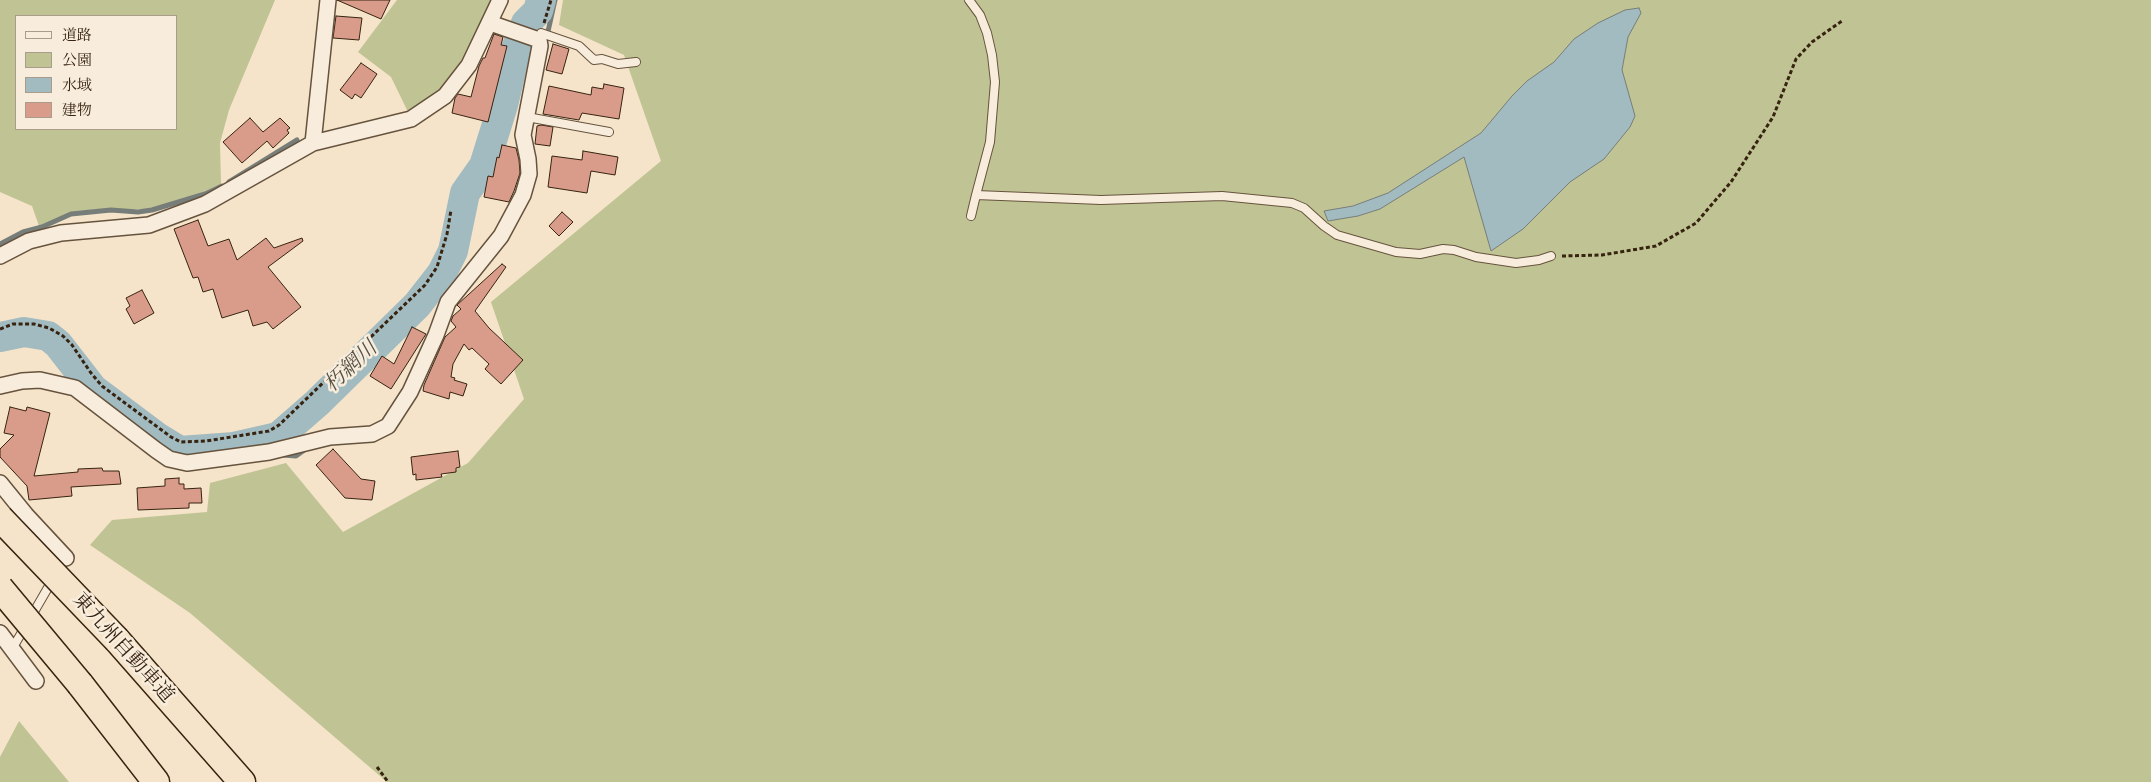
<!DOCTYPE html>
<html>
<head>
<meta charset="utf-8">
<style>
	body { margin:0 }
	#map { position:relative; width:2151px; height:782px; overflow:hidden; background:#f5e4c9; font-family:"Old Standard TT","Noto Serif JP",serif }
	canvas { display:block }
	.legend { position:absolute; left:15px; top:15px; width:162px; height:115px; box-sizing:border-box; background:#f8eddc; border:1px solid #aa9c8a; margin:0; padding:6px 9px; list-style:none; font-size:15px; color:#362310 }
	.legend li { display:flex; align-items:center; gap:10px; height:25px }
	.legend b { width:25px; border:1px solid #aa9c8a }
</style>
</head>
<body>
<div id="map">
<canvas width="2151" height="782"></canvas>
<ul class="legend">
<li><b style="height:6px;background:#f8eddc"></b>道路</li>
<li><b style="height:14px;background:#c0c393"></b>公園</li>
<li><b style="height:14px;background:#a2bbc1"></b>水域</li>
<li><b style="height:14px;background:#d99c8b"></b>建物</li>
</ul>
</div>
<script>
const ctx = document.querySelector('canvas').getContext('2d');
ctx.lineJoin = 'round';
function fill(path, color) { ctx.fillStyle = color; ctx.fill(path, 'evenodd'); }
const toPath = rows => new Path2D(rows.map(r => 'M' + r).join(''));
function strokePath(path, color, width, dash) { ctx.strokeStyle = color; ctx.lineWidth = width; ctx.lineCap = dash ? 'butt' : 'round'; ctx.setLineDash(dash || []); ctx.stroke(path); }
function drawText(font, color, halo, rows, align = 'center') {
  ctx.font = font + ' "Old Standard TT","Noto Serif JP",serif'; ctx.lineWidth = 5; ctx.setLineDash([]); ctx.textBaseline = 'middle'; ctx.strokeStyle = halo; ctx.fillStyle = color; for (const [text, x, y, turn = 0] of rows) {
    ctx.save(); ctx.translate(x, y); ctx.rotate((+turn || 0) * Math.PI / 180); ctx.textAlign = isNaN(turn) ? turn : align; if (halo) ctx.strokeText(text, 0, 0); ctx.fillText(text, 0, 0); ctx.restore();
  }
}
fill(toPath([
	[0,0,275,0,229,110,220,143,221,184,194,196,150,209,75,211,39,226,32,206,0,192],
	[16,16,176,16,176,129,16,129],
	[397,0,495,0,467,59,442,93,409,114,391,77,358,52],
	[563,0,2151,0,2151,782,387,782,190,613,90,545,112,520,207,512,210,483,286,463,343,532,468,463,524,399,491,302,661,161,624,55,559,25],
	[19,721,69,782,0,782,0,757]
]), '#c0c393');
const water = toPath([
	[1639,8,1641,13,1628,37,1622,70,1635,116,1630,127,1604,159,1570,182,1523,229,1491,251,1464,157,1380,209,1358,216,1328,221,1324,211,1353,206,1388,193,1481,133,1512,96,1527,81,1554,62,1574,39,1598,23,1625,10,1639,8]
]);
fill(water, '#a2bbc1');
strokePath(water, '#777e7a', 1);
strokePath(toPath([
	[547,36,555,0],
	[229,182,297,140],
	[0,244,23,232,42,227,71,214,111,210,138,212,152,210,205,194,222,186],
	[283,455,296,456,307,448]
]), '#777e7a', 5);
strokePath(toPath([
	[0,337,24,332,48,336,58,344,93,389,157,437,180,451,234,447,278,437,317,403,417,305,442,273,453,251,465,193,484,166,503,105,516,49,526,23,538,11,541,0]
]), '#a2bbc1', 30);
const building = toPath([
	[337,0,390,0,381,19,337,0],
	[336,16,362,18,359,40,333,38,336,16],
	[494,34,503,37,501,45,507,46,488,122,452,113,455,98,458,94,471,97,479,66,483,58,485,58,494,34],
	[553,44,569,49,562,74,546,70,553,44],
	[361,63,377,74,361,98,355,94,352,99,340,90,361,63],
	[604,84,624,88,619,119,582,113,579,120,543,114,549,86,591,95,592,87,603,89,604,84],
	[250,118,263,132,280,118,290,128,287,130,289,133,273,148,267,141,242,163,223,142,250,118],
	[541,125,553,127,550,146,535,144,537,126,541,125],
	[502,145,516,148,519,160,520,173,514,191,509,202,484,197,488,176,493,177,497,157,499,158,502,145],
	[583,151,618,157,615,175,591,171,587,193,548,187,552,156,582,160,583,151],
	[562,212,573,222,559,236,549,226,562,212],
	[198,220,208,246,229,239,237,260,266,238,274,248,302,238,303,241,268,267,301,307,273,329,267,322,253,326,248,310,222,318,213,289,203,292,198,277,193,278,174,229,198,220],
	[502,264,506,267,475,311,489,328,523,360,501,384,485,369,489,364,472,348,469,350,464,344,453,364,451,377,455,378,454,380,467,384,463,396,450,392,449,399,423,391,424,385,445,337,456,327,451,321,453,316,461,309,457,305,502,264],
	[142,290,154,313,134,324,126,309,130,306,126,298,142,290],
	[412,327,426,334,391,389,370,376,382,356,394,364,412,327],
	[10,407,26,411,27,407,50,413,34,476,78,472,78,469,102,468,103,471,119,471,121,484,71,487,72,496,29,500,27,486,0,457,0,449,14,435,4,433,10,407],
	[333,449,361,479,375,481,372,500,345,498,316,465,333,449],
	[458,451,460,467,456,468,456,472,441,474,442,477,416,480,416,474,413,475,411,457,458,451],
	[179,478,179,484,184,484,184,489,201,488,202,503,189,503,189,508,138,510,137,488,165,486,165,479,179,478]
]);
fill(building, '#d99c8b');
strokePath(building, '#362310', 1);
const lane = toPath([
	[969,0,980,15,987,33,992,55,995,82,990,142,976,195,1101,200,1222,196,1292,203,1304,208,1324,226,1337,235,1396,252,1420,254,1443,249,1454,250,1476,257,1516,263,1539,260,1551,256],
	[541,33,579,46,594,60,602,59,618,64,636,62],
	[527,117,609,132],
	[971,216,976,195],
	[31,617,53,579],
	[12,649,25,627]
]);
const street = toPath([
	[313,143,328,0],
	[0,256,29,241,61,233,149,225,205,204,313,143,411,119,445,96,469,65,500,0],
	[0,386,22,381,40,380,75,388,156,450,169,459,187,463,269,452,330,437,372,434,388,426,410,392,436,335,448,302,501,236,523,195,529,174,528,159,523,135,540,46,539,40,490,23],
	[0,483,26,515,66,558],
	[0,633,36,681]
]);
const highway = toPath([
	[117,640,242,782],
	[80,684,156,782]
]);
strokePath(lane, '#66533e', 10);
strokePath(street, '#66533e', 18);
strokePath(highway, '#362310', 29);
strokePath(toPath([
	[544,23,551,0],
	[1562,256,1602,255,1656,246,1696,223,1731,182,1773,117,1796,59,1812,42,1842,21],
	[0,329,13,324,34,324,49,328,63,336,72,345,91,373,102,386,171,437,181,442,206,441,269,431,279,425,425,285,437,267,447,234,451,210],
	[377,767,388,782]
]), '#362310', 3, [4, 2.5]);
strokePath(lane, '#f8eddc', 8);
strokePath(street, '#f8eddc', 15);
strokePath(highway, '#f5e4c9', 26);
const highwayBridge = toPath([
	[0,518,117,640],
	[0,588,80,684]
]);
strokePath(highwayBridge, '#362310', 29, []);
strokePath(highwayBridge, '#f5e4c9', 26);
drawText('20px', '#362310', '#f8eddc', [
	["東九州自動車道",123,648,48]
]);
drawText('italic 21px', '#565145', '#f8eddc', [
	["朽網川",351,367,-43]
]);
</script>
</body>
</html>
